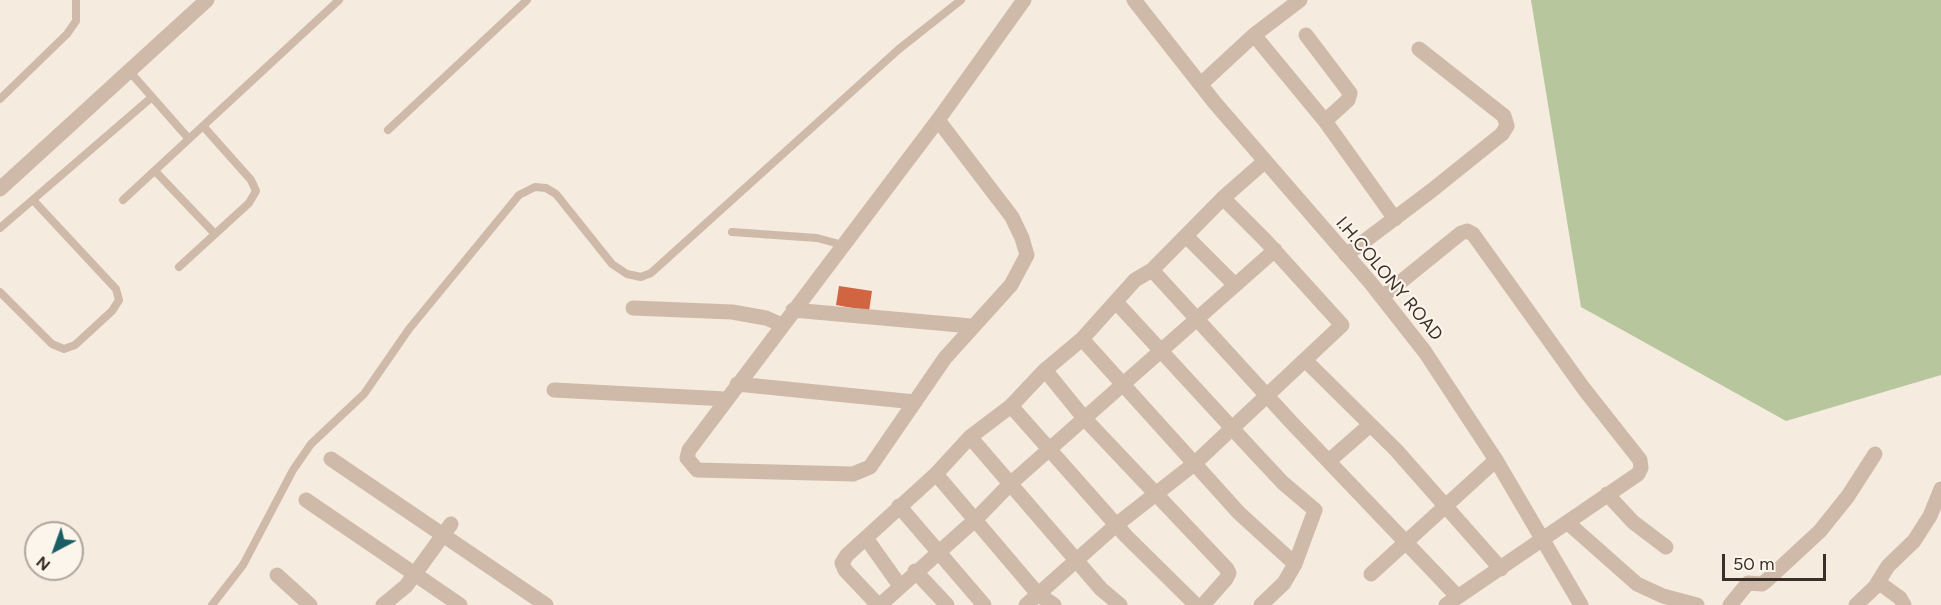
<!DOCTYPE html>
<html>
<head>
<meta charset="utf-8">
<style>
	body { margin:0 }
	#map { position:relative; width:1941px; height:605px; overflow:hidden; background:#f5ebdf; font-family:Figtree,sans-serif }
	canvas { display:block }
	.north { position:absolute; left:24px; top:521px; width:60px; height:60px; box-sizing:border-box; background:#fcf5ec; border:2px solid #afa69e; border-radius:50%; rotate:221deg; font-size:16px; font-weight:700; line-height:24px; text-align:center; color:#3b2f29 }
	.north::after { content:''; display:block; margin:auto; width:21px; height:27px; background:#1a5d62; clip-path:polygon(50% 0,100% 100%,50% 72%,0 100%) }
	.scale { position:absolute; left:1722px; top:554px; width:104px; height:27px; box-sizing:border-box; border:3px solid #3b2f29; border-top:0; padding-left:8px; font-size:18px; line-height:21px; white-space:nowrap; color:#3b2f29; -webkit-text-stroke:4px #fcf5ec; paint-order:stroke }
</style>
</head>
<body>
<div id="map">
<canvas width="1941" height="605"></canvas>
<div class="north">N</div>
<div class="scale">50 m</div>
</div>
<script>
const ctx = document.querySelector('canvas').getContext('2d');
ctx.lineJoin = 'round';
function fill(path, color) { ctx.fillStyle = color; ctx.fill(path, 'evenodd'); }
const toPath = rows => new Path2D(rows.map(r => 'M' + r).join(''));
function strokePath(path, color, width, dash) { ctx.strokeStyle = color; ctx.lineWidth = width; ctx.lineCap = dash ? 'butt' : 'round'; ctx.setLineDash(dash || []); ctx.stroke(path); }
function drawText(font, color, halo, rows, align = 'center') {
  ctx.font = font + ' Figtree,sans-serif'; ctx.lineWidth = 4.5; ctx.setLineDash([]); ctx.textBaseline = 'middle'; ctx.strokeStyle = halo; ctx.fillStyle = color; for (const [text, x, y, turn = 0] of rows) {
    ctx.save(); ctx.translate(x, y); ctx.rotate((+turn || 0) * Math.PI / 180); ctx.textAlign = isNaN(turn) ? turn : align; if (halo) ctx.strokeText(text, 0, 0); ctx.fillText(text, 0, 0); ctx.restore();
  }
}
fill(toPath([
	[1531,0,1941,0,1941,375,1786,421,1581,307]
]), '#b8c69d');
fill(toPath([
	[839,286,872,291,869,311,836,305]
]), '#d16441');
strokePath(toPath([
	[130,72,189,139],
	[0,99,67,34,76,21,76,0],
	[388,130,527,0],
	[155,171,215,234],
	[123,200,339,0],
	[0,228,152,97],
	[732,232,817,238,843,245],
	[179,267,249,203,256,191,251,180,203,126],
	[0,292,52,344,64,349,75,345,112,311,119,300,116,289,33,200],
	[212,605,243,565,293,470,311,444,364,394,409,329,519,195,535,187,546,188,556,194,612,264,627,274,641,277,651,273,899,49,961,0]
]), '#cfbaa9', 8);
strokePath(toPath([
	[1254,35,1325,121,1395,219],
	[1306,35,1350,93,1348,100,1325,121],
	[1201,84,1254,35,1300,0],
	[938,120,1012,217,1022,238,1027,255,1011,285,945,358,870,467,853,474,697,470,687,458,689,450,938,120,1024,0],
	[1187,237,1235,285],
	[1346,255,1431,191,1502,134,1507,126,1504,116,1419,49],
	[1152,270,1291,422,1458,597],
	[1382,297,1461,233,1467,231,1473,234,1584,389,1640,460,1641,468,1638,474,1446,605],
	[1116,302,1254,452,1283,483,1315,510,1295,564,1284,583,1261,605],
	[633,308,732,312,766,318,782,325],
	[793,310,971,326],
	[1082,339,1239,513,1295,564],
	[1305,360,1396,450,1501,569],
	[1045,370,1084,418,1227,569,1229,573,1226,579,1203,605],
	[737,384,915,402],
	[554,390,726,399],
	[1011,406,1126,536,1196,605],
	[970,437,1101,589,1120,605],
	[331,459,546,605],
	[1330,460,1370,425],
	[936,474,1038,594,1054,605],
	[1607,494,1633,522,1666,547],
	[306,500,460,605],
	[899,506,984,605],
	[1568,523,1637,584,1663,596,1697,605],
	[866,538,900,586],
	[915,571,947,605],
	[1371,574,1496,460],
	[277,575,310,605],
	[1878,582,1900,598,1904,605],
	[383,605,406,586,451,524],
	[878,605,845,570,842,563,847,555,936,474,970,437,1011,406,1045,370,1082,339,1135,280,1152,270,1223,198],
	[880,605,976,519,1010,484,1275,250],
	[1026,605,1116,525,1194,464,1342,325,1265,240,1223,198,1264,162],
	[1730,605,1748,583,1762,584,1766,581,1820,531,1848,496,1875,454],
	[1856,605,1875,587,1888,566,1914,541,1930,516,1941,489]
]), '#cfbaa9', 15);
strokePath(toPath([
	[1134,0,1215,103,1370,282,1425,352,1496,460,1581,605],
	[0,189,207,0]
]), '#cfbaa9', 15);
drawText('18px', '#3b2f29', '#fcf5ec', [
	["I.H.COLONY ROAD",1389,279,50]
]);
</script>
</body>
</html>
